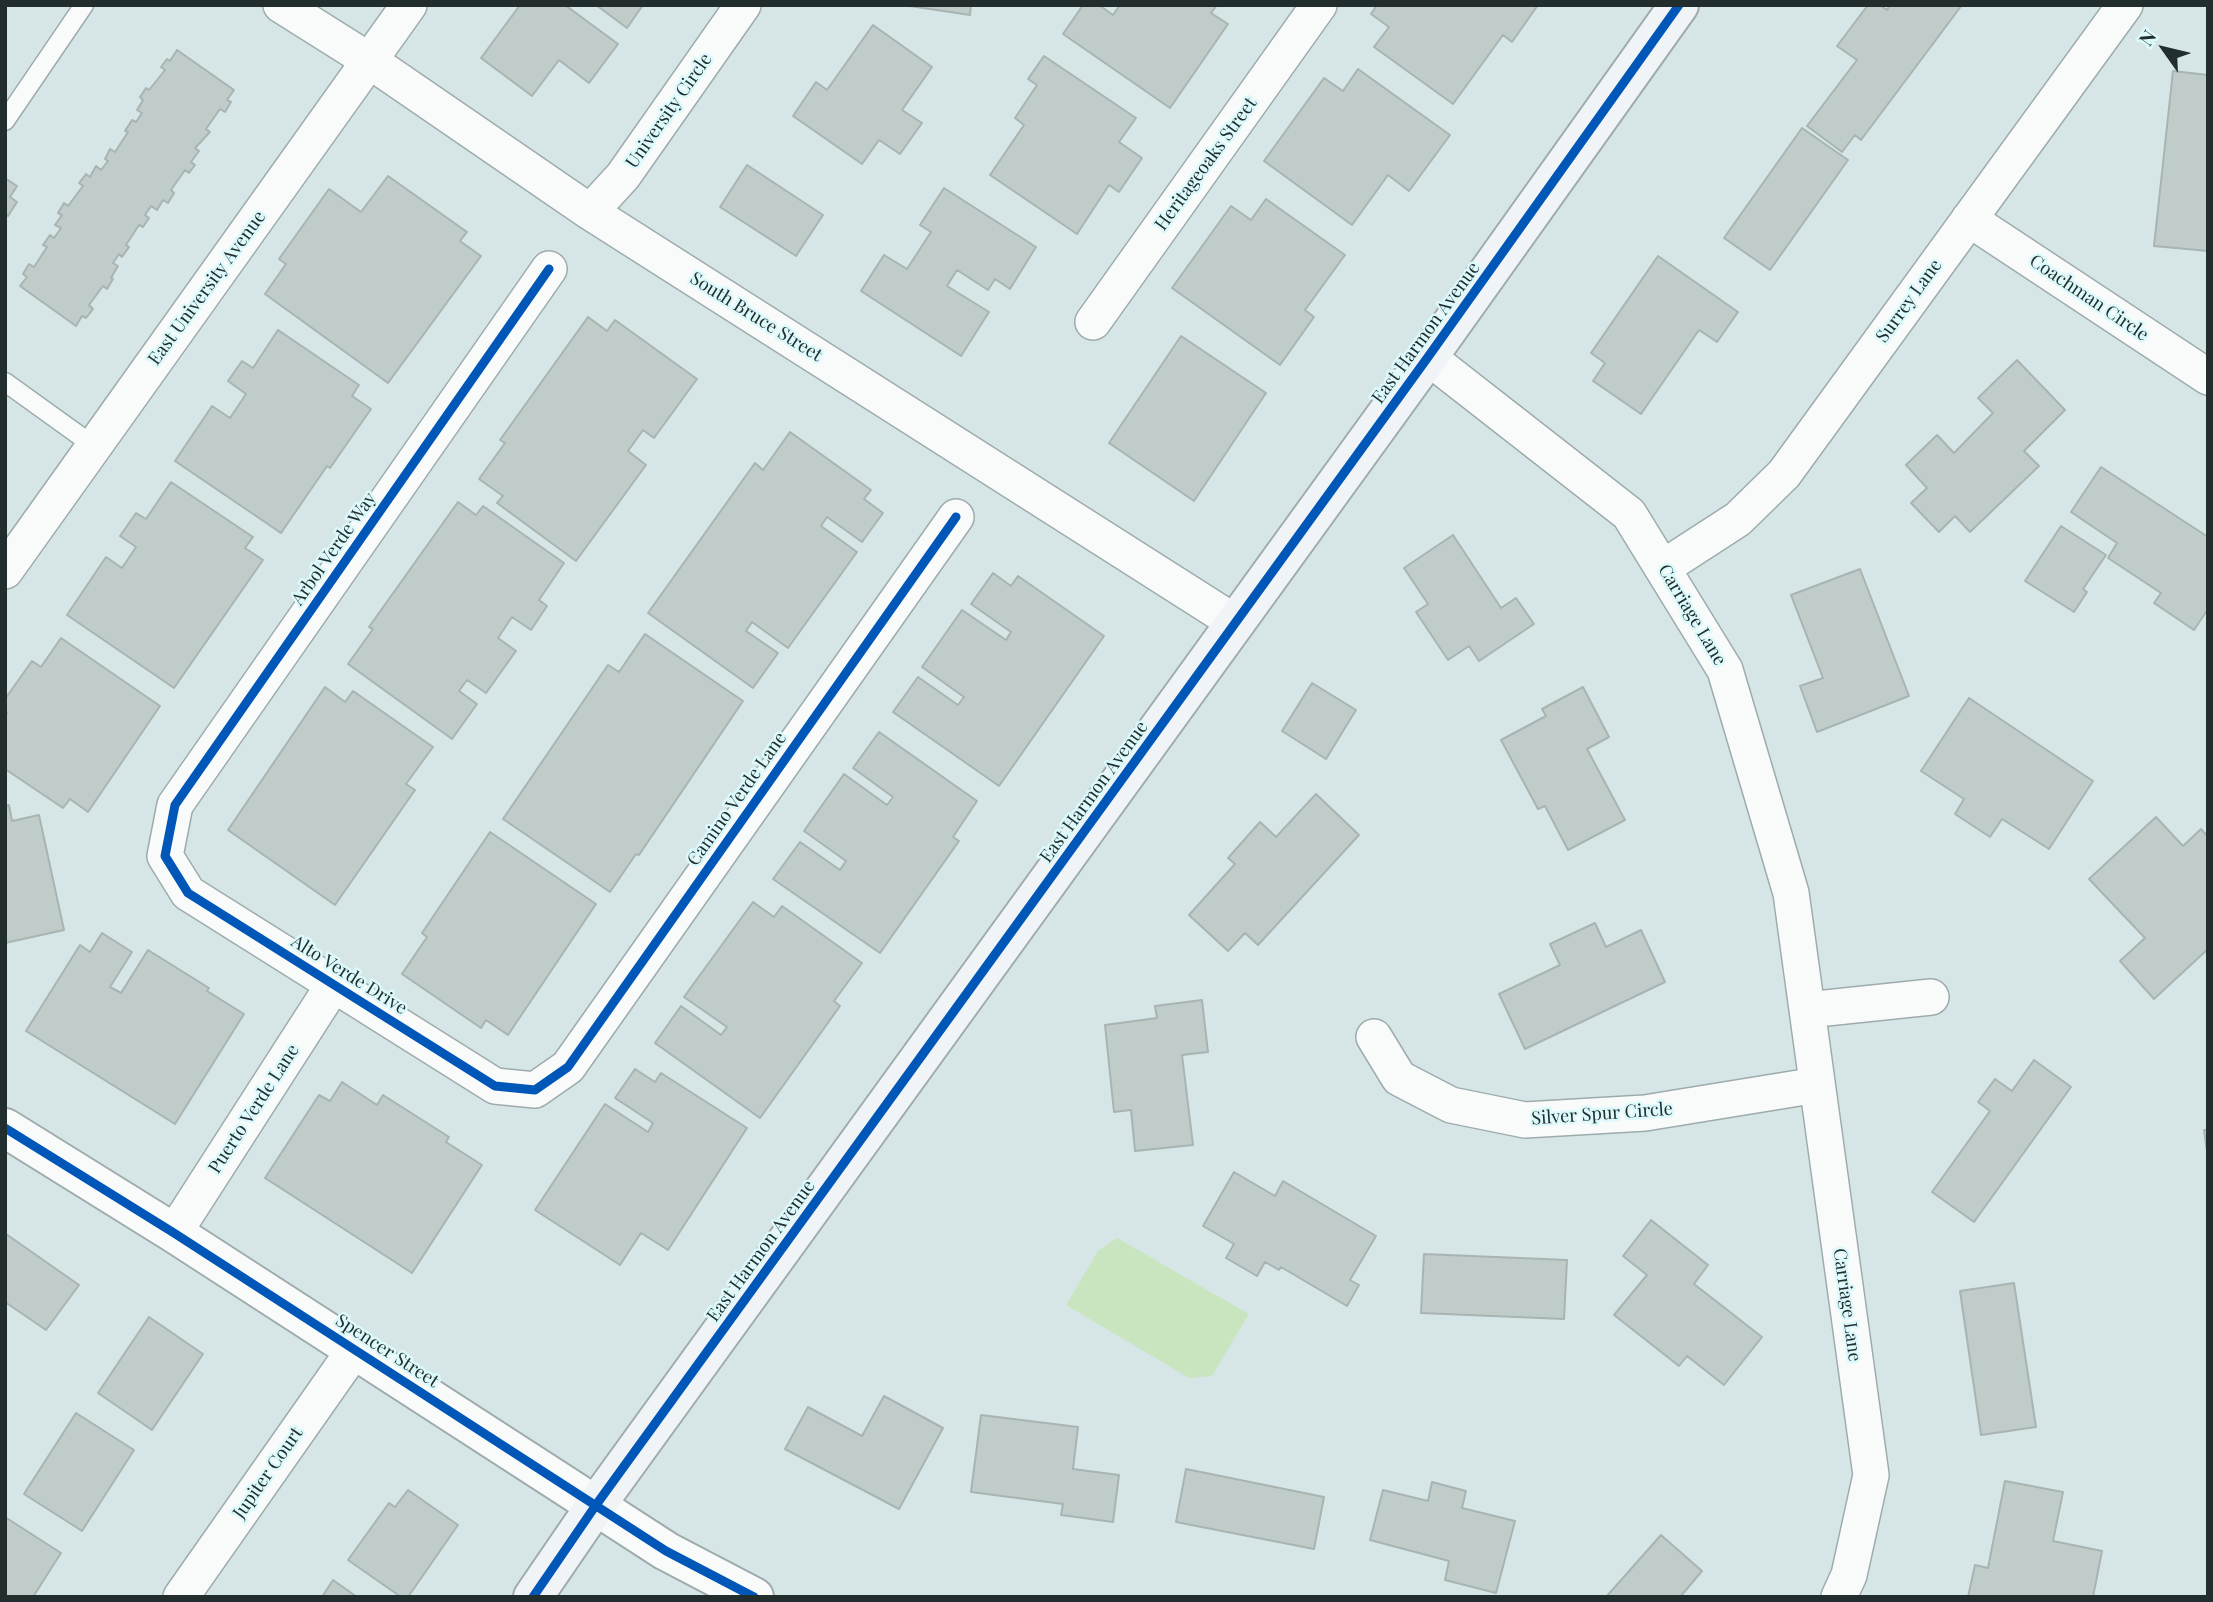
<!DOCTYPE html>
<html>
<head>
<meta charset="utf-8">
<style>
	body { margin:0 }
	#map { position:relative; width:2213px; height:1602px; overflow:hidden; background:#d6e6e7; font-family:"Playfair Display",serif }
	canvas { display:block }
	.frame { position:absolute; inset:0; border:7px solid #222d2e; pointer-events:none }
	.north { position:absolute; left:2129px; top:14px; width:70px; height:70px; -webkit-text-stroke:5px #dcf9fb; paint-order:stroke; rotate:304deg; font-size:19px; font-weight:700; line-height:28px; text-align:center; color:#222d2e }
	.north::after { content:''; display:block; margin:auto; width:24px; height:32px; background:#222d2e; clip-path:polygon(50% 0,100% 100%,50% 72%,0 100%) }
</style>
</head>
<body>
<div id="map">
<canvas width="2213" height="1602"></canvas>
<div class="frame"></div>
<div class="north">N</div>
</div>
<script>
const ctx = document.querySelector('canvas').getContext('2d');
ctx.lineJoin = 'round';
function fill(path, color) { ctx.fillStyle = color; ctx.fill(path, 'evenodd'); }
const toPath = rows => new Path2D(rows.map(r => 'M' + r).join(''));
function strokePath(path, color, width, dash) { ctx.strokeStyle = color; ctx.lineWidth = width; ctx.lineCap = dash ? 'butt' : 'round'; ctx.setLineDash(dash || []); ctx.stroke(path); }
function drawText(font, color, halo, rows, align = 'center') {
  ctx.font = font + ' "Playfair Display",serif'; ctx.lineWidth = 5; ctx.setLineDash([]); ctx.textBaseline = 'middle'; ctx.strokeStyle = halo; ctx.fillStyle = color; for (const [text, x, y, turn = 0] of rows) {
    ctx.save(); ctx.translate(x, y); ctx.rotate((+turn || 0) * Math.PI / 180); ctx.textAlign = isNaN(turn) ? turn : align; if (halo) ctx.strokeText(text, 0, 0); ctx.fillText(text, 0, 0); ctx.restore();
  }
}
fill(toPath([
	[1117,1238,1249,1314,1212,1376,1189,1378,1066,1305,1098,1251]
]), '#c8e5c0');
const building = toPath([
	[520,5,565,5,618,44,589,83,559,60,532,96,481,58,520,5],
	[596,5,643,5,627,28,596,5],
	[903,5,971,5,970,15,903,5],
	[1083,5,1099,5,1113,15,1120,5,1217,5,1211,13,1228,24,1170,108,1063,34,1083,5],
	[1377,5,1538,5,1512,42,1503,35,1453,104,1374,47,1389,27,1371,14,1377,5],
	[1868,5,1880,5,1887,10,1890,5,1962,5,1861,140,1855,135,1842,152,1807,126,1857,60,1837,46,1868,5],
	[873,25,932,67,902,110,922,123,900,154,879,140,862,164,793,116,816,82,827,90,873,25],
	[177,50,234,90,227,100,231,102,225,112,220,109,206,129,210,132,195,148,199,151,191,162,195,165,189,173,185,170,171,190,174,193,168,203,163,200,157,210,151,206,145,215,149,218,143,227,139,225,126,245,129,247,122,257,119,254,113,263,118,266,111,278,113,279,107,289,103,286,89,305,93,309,86,318,82,316,76,326,20,286,27,277,23,274,29,264,34,267,47,247,43,245,50,235,54,238,61,228,55,225,62,215,58,213,64,203,68,206,83,186,79,183,86,174,90,177,96,166,101,170,108,161,105,159,110,149,115,152,128,132,125,131,132,120,136,122,142,113,137,110,143,100,140,97,146,88,149,90,165,70,161,67,167,59,170,61,177,50],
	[1044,56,1136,118,1119,142,1142,158,1119,192,1109,185,1077,234,990,175,1024,125,1015,118,1037,85,1028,79,1044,56],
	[1358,69,1450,135,1409,191,1388,175,1352,225,1264,161,1324,78,1343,91,1358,69],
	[2173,71,2208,75,2208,251,2154,246,2173,71],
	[1802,128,1848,160,1770,270,1724,238,1802,128],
	[747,165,823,215,796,256,720,207,747,165],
	[388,176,467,232,460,241,481,256,388,383,265,294,286,264,279,259,329,189,361,212,388,176],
	[5,178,17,186,10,197,17,202,8,216,5,214,5,178],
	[944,188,1036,247,1010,289,995,279,988,290,957,270,947,286,989,312,961,356,861,291,884,255,907,269,931,232,920,225,944,188],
	[1266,199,1345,255,1305,310,1314,317,1280,365,1172,288,1231,206,1251,220,1266,199],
	[1658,256,1738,312,1717,342,1699,330,1641,414,1593,381,1605,363,1591,353,1658,256],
	[588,317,607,331,615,320,697,379,654,438,643,430,628,451,646,465,576,561,497,503,503,496,479,479,505,443,500,440,588,317],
	[278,330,359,385,352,396,371,409,330,468,327,466,281,533,175,461,212,406,230,418,246,394,228,381,242,361,253,368,278,330],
	[1181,336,1266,393,1194,501,1109,443,1181,336],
	[2017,360,2065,410,2024,451,2039,466,1970,532,1955,516,1939,532,1911,503,1927,488,1906,465,1937,435,1954,453,1993,413,1978,398,2017,360],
	[790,432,871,490,864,499,883,513,862,542,827,517,821,526,857,552,788,648,752,622,746,631,778,653,753,688,648,613,755,463,763,470,790,432],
	[2101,467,2208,537,2208,609,2194,630,2154,603,2161,593,2108,558,2117,543,2071,512,2101,467],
	[171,482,253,537,245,548,263,560,174,688,67,615,106,557,122,568,136,547,120,536,136,513,146,519,171,482],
	[458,502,476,515,483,506,564,563,539,600,547,606,531,630,512,617,498,638,516,651,486,693,467,680,459,691,477,704,452,739,348,664,373,629,369,627,458,502],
	[2061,526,2106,555,2083,589,2087,592,2074,612,2025,581,2061,526],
	[1453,535,1501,608,1516,598,1534,624,1479,661,1469,646,1448,660,1416,612,1428,604,1404,568,1453,535],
	[1860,569,1909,696,1817,732,1800,686,1823,678,1791,595,1860,569],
	[993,573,1011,586,1018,576,1104,636,999,786,893,712,918,677,958,705,964,697,922,667,962,610,1006,640,1011,632,971,604,993,573],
	[645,634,743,701,639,855,636,854,610,892,503,819,608,665,619,672,645,634],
	[61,638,160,706,88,812,70,799,63,808,5,769,5,716,7,713,5,712,5,699,32,661,41,667,61,638],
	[1312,683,1356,710,1326,759,1282,731,1312,683],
	[325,687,345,702,353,691,433,747,406,784,415,790,335,905,228,830,325,687],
	[1583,687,1609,737,1587,749,1625,820,1568,850,1545,806,1538,809,1501,740,1546,716,1542,709,1583,687],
	[1969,698,2093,781,2049,849,2002,819,1990,837,1955,814,1964,799,1921,771,1969,698],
	[879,732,977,801,953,837,959,841,880,953,773,879,800,842,840,870,846,861,804,831,844,774,887,805,893,797,853,768,879,732],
	[1316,794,1359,835,1258,945,1245,933,1228,951,1189,915,1235,864,1228,858,1260,822,1276,837,1316,794],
	[9,805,12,821,39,815,64,930,5,943,5,806,9,805],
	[2156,817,2183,846,2201,829,2208,837,2208,949,2154,999,2120,961,2145,938,2089,879,2156,817],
	[490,832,596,904,508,1035,486,1020,481,1028,402,974,427,937,422,933,490,832],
	[753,902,774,917,782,906,862,963,834,1001,840,1006,760,1118,655,1043,681,1006,721,1035,727,1027,684,997,753,902],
	[1595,923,1606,947,1641,930,1665,982,1525,1049,1499,994,1560,965,1550,944,1595,923],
	[102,933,132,952,110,987,121,993,148,950,209,988,207,991,244,1014,175,1124,26,1031,80,945,90,952,102,933],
	[1202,1000,1208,1052,1182,1055,1193,1145,1135,1151,1131,1110,1114,1112,1105,1025,1157,1018,1155,1006,1202,1000],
	[2034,1060,2071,1087,1974,1222,1932,1192,1990,1111,1978,1102,1995,1079,2012,1091,2034,1060],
	[635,1069,655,1082,661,1073,747,1128,668,1250,641,1233,620,1265,535,1210,605,1104,648,1132,653,1123,615,1098,635,1069],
	[342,1082,377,1105,383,1095,449,1137,446,1142,482,1165,412,1273,265,1178,319,1095,330,1101,342,1082],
	[2204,1130,2208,1130,2208,1158,2204,1130],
	[1234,1172,1275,1196,1283,1181,1376,1236,1350,1280,1359,1285,1347,1306,1281,1267,1279,1270,1265,1262,1257,1276,1226,1258,1234,1244,1203,1226,1234,1172],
	[1651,1220,1708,1265,1694,1284,1762,1337,1724,1385,1687,1356,1679,1366,1614,1315,1647,1275,1623,1256,1651,1220],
	[6,1234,79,1285,46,1330,5,1302,6,1234],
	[1424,1254,1567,1260,1564,1319,1421,1313,1424,1254],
	[2014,1283,2036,1427,1981,1435,1960,1291,2014,1283],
	[149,1317,203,1354,152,1430,98,1393,149,1317],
	[884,1396,943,1428,899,1509,785,1449,808,1407,862,1436,884,1396],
	[76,1413,134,1450,82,1531,24,1494,76,1413],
	[981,1415,1078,1427,1073,1469,1119,1475,1113,1522,1061,1515,1063,1504,971,1492,981,1415],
	[1186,1469,1324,1497,1314,1549,1176,1522,1186,1469],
	[2005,1481,2063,1492,2053,1541,2102,1551,2093,1597,1968,1597,1975,1565,1988,1568,2005,1481],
	[1432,1482,1466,1491,1462,1508,1515,1521,1496,1593,1445,1580,1449,1561,1370,1540,1383,1490,1428,1501,1432,1482],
	[408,1490,458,1525,408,1597,401,1597,348,1560,389,1503,395,1507,408,1490],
	[5,1517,61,1553,33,1597,5,1597,5,1517],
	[1661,1535,1702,1571,1680,1597,1606,1597,1661,1535],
	[333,1580,357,1597,322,1597,333,1580]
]);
fill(building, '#c0ccca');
strokePath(building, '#a8b4b2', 2);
const service = toPath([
	[5,121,84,5],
	[5,382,94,446]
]);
const minor = toPath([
	[281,5,370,61,590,212,1236,623],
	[590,212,623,176,743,5],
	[1969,219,2208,377],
	[549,269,175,805,165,856,188,893,495,1086,535,1090,568,1067,956,517],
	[1093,322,1319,5],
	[1428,357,1629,514,1725,670,1791,893,1871,1475,1849,1575,1839,1597],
	[1664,567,1738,519,1784,474,2125,5],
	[5,571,409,5],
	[1807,1010,1931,997],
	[1374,1037,1399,1078,1451,1105,1525,1120,1645,1113,1817,1085],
	[174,1233,334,984],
	[181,1597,355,1349]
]);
const tertiary = toPath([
	[5,1128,174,1233,666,1551,754,1597]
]);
const secondary = toPath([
	[533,1597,596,1505,1428,357,1679,5]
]);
strokePath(service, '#9eabac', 21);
strokePath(minor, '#9eabac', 38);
strokePath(tertiary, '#9eabac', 42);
strokePath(secondary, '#9eabac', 42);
strokePath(service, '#f9fbfb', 18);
strokePath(minor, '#f9fbfb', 35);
strokePath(tertiary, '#f9fbfb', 38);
strokePath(secondary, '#f0f4f6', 38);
strokePath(toPath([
	[549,269,175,805,165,856,188,893,495,1086,535,1090,568,1067,956,517],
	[5,1128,174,1233,666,1551,754,1597],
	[533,1597,596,1505,1428,357,1679,5]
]), '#0057b8', 9);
drawText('18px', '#222d2e', '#dcf9fb', [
	["University Circle",669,111,-55],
	["Heritageoaks Street",1206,164,-54],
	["East University Avenue",207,288,-54],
	["Coachman Circle",2089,298,34],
	["Surrey Lane",1909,301,-54],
	["South Bruce Street",756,317,32],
	["East Harmon Avenue",1426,333,-54],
	["Arbol Verde Way",334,549,-55],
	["Carriage Lane",1692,615,59],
	["East Harmon Avenue",1094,792,-54],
	["Camino Verde Lane",737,799,-55],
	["Alto Verde Drive",349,975,32],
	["Puerto Verde Lane",254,1109,-57],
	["Silver Spur Circle",1602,1114,-4],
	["East Harmon Avenue",761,1251,-54],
	["Carriage Lane",1847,1305,82],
	["Spencer Street",387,1351,33],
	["Jupiter Court",268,1473,-55]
]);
</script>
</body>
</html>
